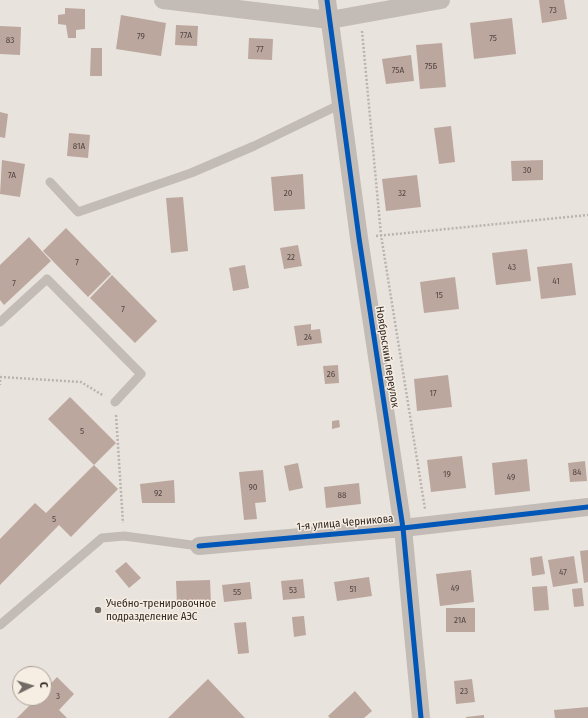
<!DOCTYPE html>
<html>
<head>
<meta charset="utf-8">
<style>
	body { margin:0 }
	#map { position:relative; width:588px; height:718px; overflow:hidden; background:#e9e3dd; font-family:"Fira Sans Condensed",sans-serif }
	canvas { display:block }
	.north { position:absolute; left:12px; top:666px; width:40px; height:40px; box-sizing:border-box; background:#f7eee3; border:1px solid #a89f97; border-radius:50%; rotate:85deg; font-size:11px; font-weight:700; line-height:16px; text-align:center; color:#322925 }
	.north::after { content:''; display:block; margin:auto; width:14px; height:18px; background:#726a65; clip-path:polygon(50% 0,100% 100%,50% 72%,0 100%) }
</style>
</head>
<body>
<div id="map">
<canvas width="588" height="718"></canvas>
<div class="north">С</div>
</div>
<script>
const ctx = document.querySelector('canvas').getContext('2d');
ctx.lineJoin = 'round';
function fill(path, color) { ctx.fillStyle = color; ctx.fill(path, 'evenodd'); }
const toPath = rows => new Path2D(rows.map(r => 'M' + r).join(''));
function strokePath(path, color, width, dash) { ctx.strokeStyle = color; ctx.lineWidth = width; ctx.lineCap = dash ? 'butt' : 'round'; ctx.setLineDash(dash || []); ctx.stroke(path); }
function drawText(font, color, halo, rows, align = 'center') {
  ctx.font = font + ' "Fira Sans Condensed",sans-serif'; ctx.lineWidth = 3; ctx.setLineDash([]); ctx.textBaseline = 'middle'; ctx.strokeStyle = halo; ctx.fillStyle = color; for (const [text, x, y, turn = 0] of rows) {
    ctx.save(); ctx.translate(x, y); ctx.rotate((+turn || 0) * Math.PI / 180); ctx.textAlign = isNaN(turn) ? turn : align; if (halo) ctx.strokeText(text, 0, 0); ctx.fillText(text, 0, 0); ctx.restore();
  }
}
fill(toPath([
	[539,0,564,0,567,19,542,23],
	[65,8,85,9,85,29,76,30,76,38,68,38,66,25,58,24,58,15,65,14],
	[121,15,166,23,161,56,116,49],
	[512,18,516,54,474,59,470,23],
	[176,25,198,26,197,46,175,45],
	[0,26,21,27,20,55,0,54],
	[249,38,273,39,272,60,248,59],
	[442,43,446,87,420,89,416,45],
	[91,48,102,48,102,76,90,76],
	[411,55,414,81,386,84,382,59],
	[0,112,8,114,5,138,0,137],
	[451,126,455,162,439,164,434,128],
	[69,133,90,135,88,158,67,156],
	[2,160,25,164,20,197,0,194],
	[543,160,543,180,512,181,511,161],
	[303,174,305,209,274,211,271,177],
	[417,175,421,207,386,211,382,179],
	[183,197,188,251,171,253,166,198],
	[66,228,111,274,88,297,43,251],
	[29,237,51,261,4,305,0,300,0,265],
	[298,245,302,266,284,269,280,248],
	[527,249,531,281,496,285,492,253],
	[572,263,576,295,541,299,537,267],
	[245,265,249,288,233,291,229,268],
	[112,275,157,321,135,343,90,298],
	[455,277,459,309,424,313,420,282],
	[311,324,311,330,320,329,322,343,297,346,294,326],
	[338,365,339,383,325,384,323,366],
	[448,375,452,407,417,411,414,379],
	[70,397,116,443,94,465,48,419],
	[339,420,340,427,332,429,332,421],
	[462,456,466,488,431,492,427,460],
	[527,459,530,491,495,495,492,463],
	[585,461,587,481,570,482,568,463],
	[298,463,303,488,289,491,284,466],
	[94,465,118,489,71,537,59,525,0,585,0,539,35,503,46,513],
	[263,470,266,502,255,503,257,519,244,520,239,472],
	[174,480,175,503,142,503,140,484],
	[359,483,361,504,326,508,324,487],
	[588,550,588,582,584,583,580,551],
	[542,556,545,574,532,576,530,558],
	[574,556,578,583,553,587,548,560],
	[126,562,141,578,129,588,115,571],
	[471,570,474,602,440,606,436,574],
	[369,577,372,596,337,601,334,582],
	[303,579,305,598,283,600,281,581],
	[210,580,211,604,177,605,176,581],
	[250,582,252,599,224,602,222,585],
	[547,586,549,610,534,611,532,587],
	[582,588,584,606,574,607,572,589],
	[446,608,475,608,475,632,446,632],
	[304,616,306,635,294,637,292,617],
	[246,622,249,653,238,654,234,623],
	[57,677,74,694,59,710,67,718,17,718,37,698,44,698,44,691],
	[208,679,245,718,168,718],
	[472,679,475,702,456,704,454,681],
	[355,691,372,711,364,718,330,718,328,716],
	[588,707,588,718,555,718,554,710],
	[484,715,484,718,466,718,466,717]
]), '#bca79f');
strokePath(toPath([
	[362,31,381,235,425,509],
	[376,236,588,215],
	[0,376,0,385],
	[0,377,81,382,104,396],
	[116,415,123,523]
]), '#bbb4ae', 2.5, [2, 2]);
strokePath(toPath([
	[50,182,78,212,191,173,254,146,341,104],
	[0,322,47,279,141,374,115,402],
	[0,625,102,538,124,536,199,546]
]), '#c2bbb6', 9);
strokePath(toPath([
	[163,0,330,20,441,0],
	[327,0,359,238,403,528,421,718],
	[199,546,403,528,588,507]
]), '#c2bbb6', 18);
strokePath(toPath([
	[327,0,359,238,403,528,421,718],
	[199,546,403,528,588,507]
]), '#0057b8', 5);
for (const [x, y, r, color] of [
	[98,610,4,"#726a65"]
]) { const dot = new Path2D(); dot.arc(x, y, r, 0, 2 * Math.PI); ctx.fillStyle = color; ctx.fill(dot); strokePath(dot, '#f7eee3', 1.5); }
drawText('9px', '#544844', null, [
	["73",553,10],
	["77А",186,35],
	["79",141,36],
	["75",493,38],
	["83",10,40],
	["77",260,49],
	["75Б",431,66],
	["75А",398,70],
	["81А",79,146],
	["30",527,170],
	["7А",12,175],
	["20",288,193],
	["32",402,193],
	["22",291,257],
	["7",77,262],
	["43",512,267],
	["41",556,281],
	["7",14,283],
	["15",439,295],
	["7",123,309],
	["24",308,337],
	["26",331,374],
	["17",433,393],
	["5",82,431],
	["84",577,472],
	["19",447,474],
	["49",511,477],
	["90",253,487],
	["92",158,493],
	["88",342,495],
	["5",54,519],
	["47",563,572],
	["49",455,588],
	["51",353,589],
	["53",293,590],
	["55",237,592],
	["21А",460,620],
	["23",464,691],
	["3",58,696]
]);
drawText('11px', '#322925', '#f7eee3', [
	["Ноябрьский переулок",387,357,81],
	["1-я улица Черникова",345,523,-5]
]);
drawText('11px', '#322925', '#f7eee3', [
	["Учебно-тренировочное",106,604],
	["подразделение АЭС",106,617]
], 'left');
</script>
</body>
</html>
